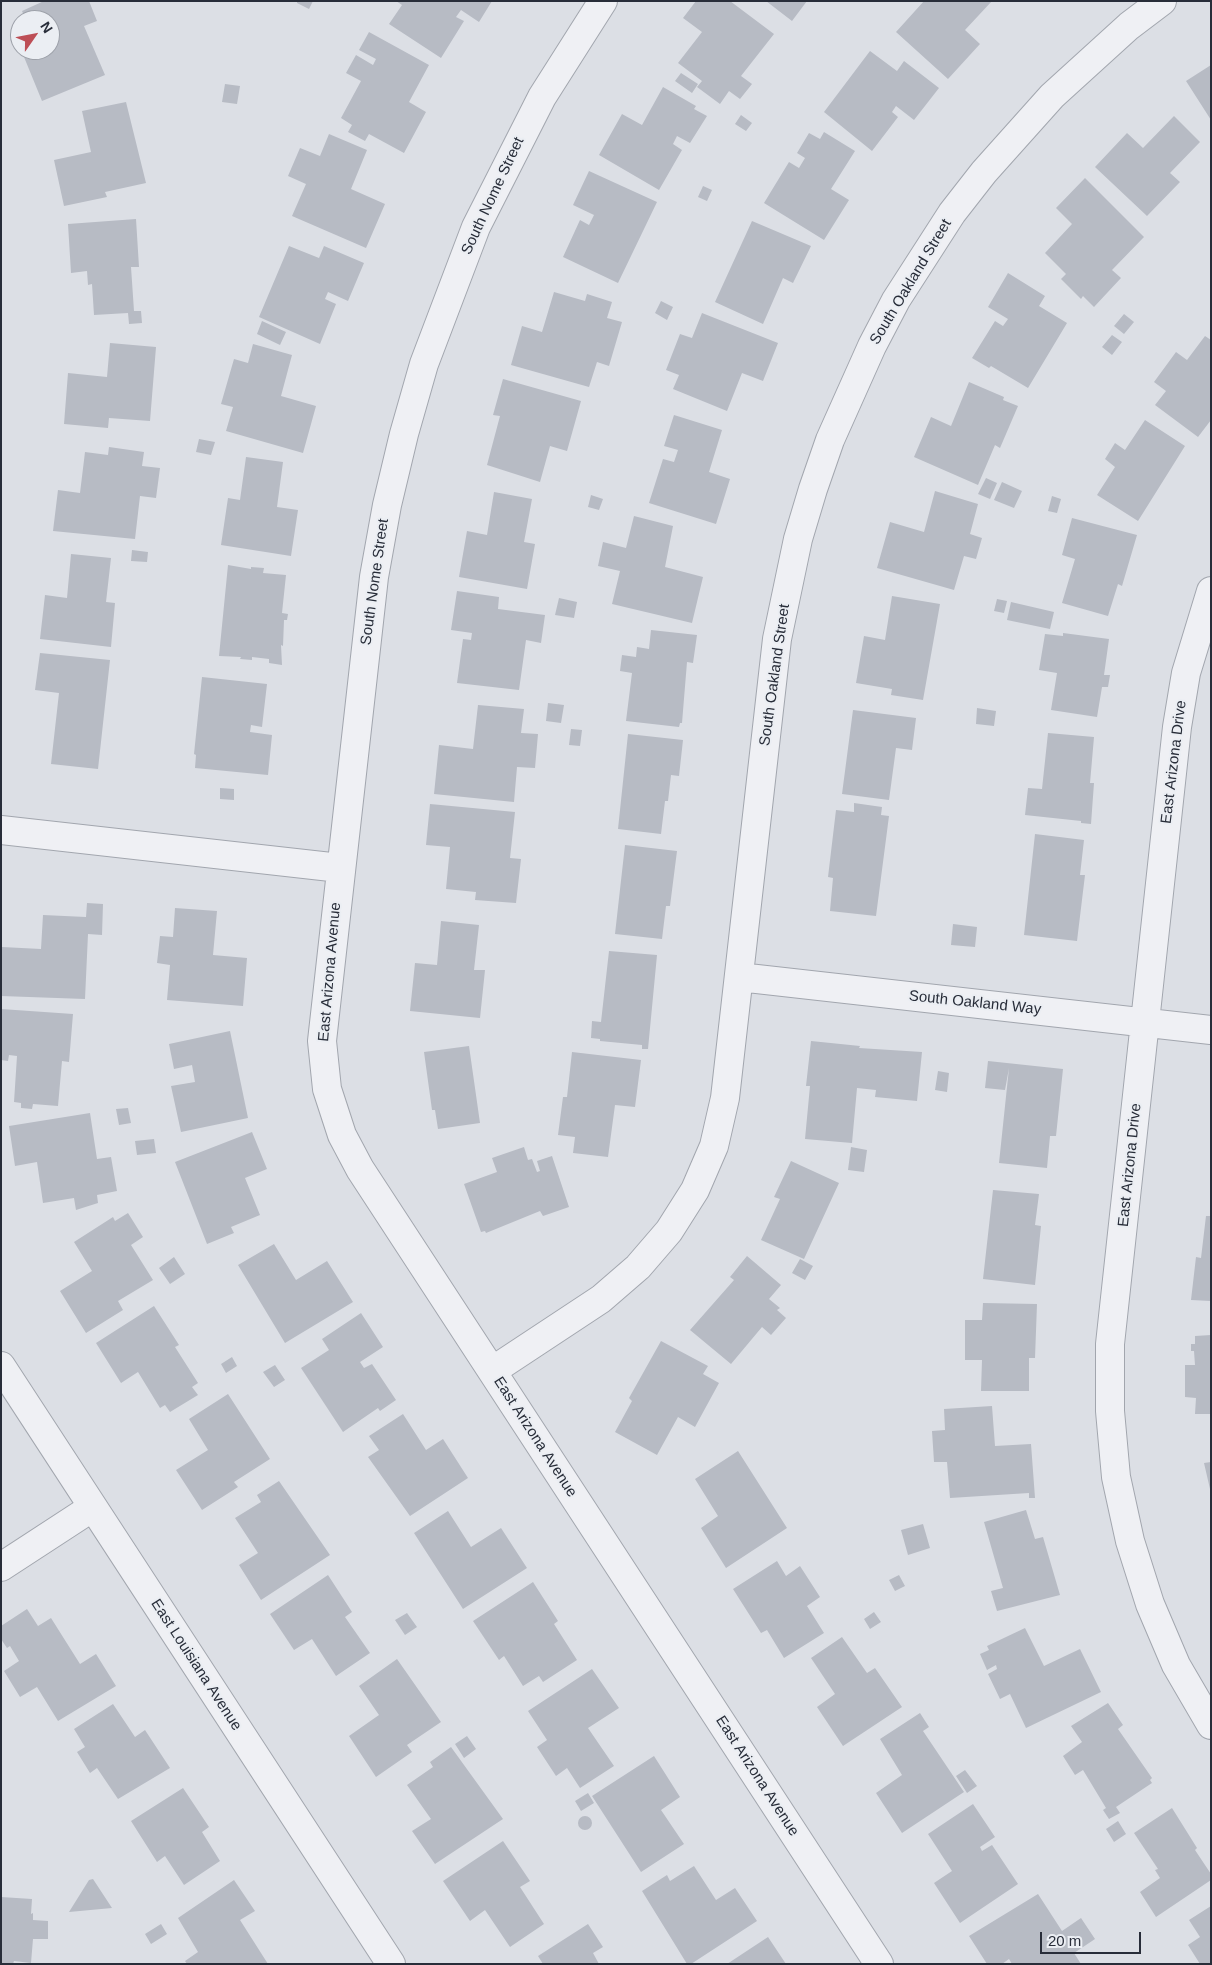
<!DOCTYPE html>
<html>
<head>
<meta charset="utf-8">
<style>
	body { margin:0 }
	#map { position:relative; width:1212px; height:1965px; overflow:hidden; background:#dcdfe5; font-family:Helvetica,sans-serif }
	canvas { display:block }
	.frame { position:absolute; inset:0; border:2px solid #282d39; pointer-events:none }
	.north { position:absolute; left:10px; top:10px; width:50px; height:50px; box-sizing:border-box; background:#ebeef3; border:1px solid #9da1a9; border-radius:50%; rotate:57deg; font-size:14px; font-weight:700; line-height:20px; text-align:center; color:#282d39 }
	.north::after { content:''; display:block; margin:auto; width:18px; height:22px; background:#bd4e56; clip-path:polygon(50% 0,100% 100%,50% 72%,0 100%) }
	.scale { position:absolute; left:1040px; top:1932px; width:101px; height:22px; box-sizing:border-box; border:2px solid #282d39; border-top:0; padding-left:6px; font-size:15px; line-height:18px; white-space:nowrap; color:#282d39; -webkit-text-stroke:4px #ebeef3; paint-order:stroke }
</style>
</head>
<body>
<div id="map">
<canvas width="1212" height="1965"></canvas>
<div class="frame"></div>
<div class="north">N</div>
<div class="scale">20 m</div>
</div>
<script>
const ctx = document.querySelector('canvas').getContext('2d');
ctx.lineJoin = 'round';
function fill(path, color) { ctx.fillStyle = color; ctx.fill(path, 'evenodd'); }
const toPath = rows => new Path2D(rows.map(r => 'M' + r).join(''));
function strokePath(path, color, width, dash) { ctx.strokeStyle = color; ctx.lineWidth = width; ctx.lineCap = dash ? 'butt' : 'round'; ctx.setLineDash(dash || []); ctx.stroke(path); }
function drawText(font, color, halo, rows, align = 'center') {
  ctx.font = font + ' Helvetica,sans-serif'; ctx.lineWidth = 4; ctx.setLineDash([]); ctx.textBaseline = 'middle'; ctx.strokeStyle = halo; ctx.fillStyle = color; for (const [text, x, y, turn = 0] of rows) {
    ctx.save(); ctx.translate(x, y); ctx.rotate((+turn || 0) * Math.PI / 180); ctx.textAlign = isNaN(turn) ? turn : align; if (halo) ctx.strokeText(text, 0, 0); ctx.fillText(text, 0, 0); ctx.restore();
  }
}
fill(toPath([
	[44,1,89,1,97,21,84,26,105,75,42,101,24,57,38,50,50,50,50,20,26,20,22,11],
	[297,1,313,1,309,9,297,3],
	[396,1,492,1,479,22,461,10,456,17,464,21,441,58,389,24,402,5],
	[696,1,730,1,774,34,741,76,752,84,740,99,729,91,720,104,697,87,702,81,678,63,702,32,683,18],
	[766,1,807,1,792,21],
	[924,1,992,1,965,30,980,44,948,79,896,32],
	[369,32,429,65,409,102,426,112,404,153,369,134,365,141,348,132,352,125,341,118,361,81,346,73,356,55,373,65,376,59,359,50],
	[870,51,897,71,904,61,939,88,914,120,896,106,892,112,898,117,872,151,824,112],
	[1211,65,1211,120,1186,81],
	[681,73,698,84,692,93,675,81],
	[225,84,240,86,237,104,222,102],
	[663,87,696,106,694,109,707,116,690,143,677,136,673,144,682,150,659,190,599,155,622,114,642,125],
	[126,102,146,183,105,192,107,197,64,206,54,160,91,152,82,111],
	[741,115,752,123,746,131,735,124],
	[1174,116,1200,142,1170,173,1180,182,1147,216,1095,167,1127,133,1143,148],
	[824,132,855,151,831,189,849,200,824,240,764,203,789,162,799,168,805,158,797,153,809,133,820,139],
	[329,134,367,150,351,189,385,204,366,248,292,216,306,184,288,176,300,148,320,156],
	[589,171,657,202,618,283,563,257,580,220,589,225,594,215,573,205],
	[1085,178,1144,237,1112,270,1121,278,1094,307,1083,296,1081,299,1061,279,1066,274,1045,253,1072,224,1056,208],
	[703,186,712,190,707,201,698,197],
	[136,219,139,267,131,267,134,311,141,311,142,323,129,324,128,313,94,315,92,284,88,285,87,271,71,273,68,224],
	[752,221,811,246,793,283,783,278,763,324,715,302],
	[289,246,319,258,324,246,364,263,348,301,328,292,325,299,336,304,320,344,259,317],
	[1008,273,1045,296,1039,306,1067,323,1028,388,991,366,989,368,972,358,995,321,1003,326,1008,319,988,307],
	[554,292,585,301,587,294,612,302,607,318,622,322,609,366,597,362,589,387,511,365,522,326,542,332],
	[661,301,673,307,667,320,655,313],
	[702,313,778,343,763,381,742,373,727,411,673,389,679,375,666,370,680,334,692,338],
	[1124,314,1134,322,1124,334,1114,326],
	[262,321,286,332,280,345,257,334],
	[1112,335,1122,342,1112,355,1102,347],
	[1205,336,1211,340,1211,420,1198,437,1155,405,1166,391,1154,382,1176,352,1187,360],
	[110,343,156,347,150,421,109,418,108,428,64,424,68,373,107,377],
	[253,344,292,355,281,396,316,406,303,453,226,431,233,407,221,404,234,359,248,363],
	[503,379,581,401,567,451,550,446,540,482,487,465,500,416,493,415],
	[969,382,1004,397,1003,400,1018,406,1000,448,995,445,978,485,914,457,931,417,951,426],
	[674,415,722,430,709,472,730,479,716,524,649,503,663,459,674,462,678,450,664,446],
	[1145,420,1185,446,1138,521,1097,495,1115,467,1105,459,1115,443,1125,450],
	[199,439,215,442,211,455,196,452],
	[109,447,144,452,142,466,160,468,156,498,140,496,135,539,53,531,58,490,80,493,85,452,108,455],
	[246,457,283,462,277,507,298,510,291,556,221,545,228,498,240,500],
	[986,478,997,483,990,499,978,494],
	[1002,482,1022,491,1014,508,994,500],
	[935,491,978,504,970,534,982,538,976,559,964,556,954,590,877,568,890,522,924,532],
	[494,492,532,499,524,542,535,544,527,589,459,577,467,531,487,535],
	[591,495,603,499,599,510,588,507],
	[1052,496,1061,499,1057,513,1048,511],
	[634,516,673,526,665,567,703,577,692,623,612,604,620,571,598,566,603,542,626,548],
	[1072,518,1137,535,1122,586,1118,584,1108,616,1062,603,1075,559,1062,555],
	[132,550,148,552,147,562,131,561],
	[71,554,111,558,106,602,115,603,111,647,40,639,45,595,67,598],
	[228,565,251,569,251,567,264,568,263,573,286,575,282,613,288,614,287,620,284,620,283,646,281,645,282,665,269,663,269,659,252,657,252,660,240,659,241,657,219,656],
	[457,591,499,597,498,609,545,615,541,643,526,640,519,690,457,683,463,639,471,640,472,633,451,630],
	[892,596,940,604,923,700,891,695,892,689,856,683,864,636,885,640],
	[559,598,577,602,574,618,555,615],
	[997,599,1007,601,1004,613,994,611],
	[1011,602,1054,612,1050,629,1007,620],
	[651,630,697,635,693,663,687,662,682,723,680,723,679,727,626,721,632,673,620,671,622,655,636,657,637,647,649,649],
	[1063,633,1109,639,1104,675,1110,675,1108,687,1102,687,1097,717,1051,710,1057,673,1039,670,1045,634,1063,636],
	[40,653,110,660,98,769,51,764,59,693,35,690],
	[202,677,267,684,262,727,251,725,250,732,272,735,268,775,195,768,196,755,194,754],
	[548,703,564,705,561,723,546,721],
	[478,705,524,709,521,733,538,734,535,768,517,767,514,802,434,794,439,745,473,749],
	[977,708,996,711,994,726,976,724],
	[853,710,916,718,912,750,896,748,889,800,842,794],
	[571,729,582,730,580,746,569,745],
	[1048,733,1094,737,1090,783,1094,783,1091,824,1081,823,1081,821,1025,815,1028,788,1042,789],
	[628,734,683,740,679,776,671,775,668,801,665,801,661,834,618,829],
	[220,788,234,789,234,800,220,799],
	[854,803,882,807,881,815,889,816,876,916,830,911,833,878,828,877,836,810,854,812],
	[430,804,515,812,510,858,521,859,516,903,475,900,476,892,446,889,450,847,426,845],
	[1035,834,1084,840,1080,875,1085,875,1077,941,1024,935],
	[625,845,677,851,670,906,666,906,662,939,615,934],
	[87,903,103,904,102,935,88,934,85,999,1,996,2,947,41,949,43,915,86,917],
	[175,908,217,911,213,955,247,958,243,1006,167,1000,170,965,157,963,160,936,173,937],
	[441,921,479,925,474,970,485,970,480,1018,410,1011,415,963,437,965],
	[953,924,977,927,975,947,951,945],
	[609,951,657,955,648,1049,642,1049,642,1045,600,1041,600,1039,591,1038,592,1021,601,1022],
	[1,1009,73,1014,69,1062,62,1061,58,1106,33,1104,32,1109,21,1108,21,1103,14,1102,17,1056,9,1055,8,1061,1,1060],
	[230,1031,248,1118,181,1132,171,1086,195,1082,192,1065,174,1069,169,1044],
	[811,1041,860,1046,859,1048,922,1052,917,1101,875,1097,876,1090,857,1088,852,1143,805,1139,810,1086,806,1086],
	[469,1046,480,1123,438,1129,435,1110,432,1110,424,1052],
	[572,1052,641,1060,635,1107,615,1105,608,1157,573,1153,575,1137,558,1135,563,1097,567,1097],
	[988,1061,1063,1069,1056,1136,1050,1136,1047,1168,999,1163,1009,1068,1005,1090,985,1088],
	[938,1071,949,1073,947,1092,935,1090],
	[128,1108,131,1123,119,1125,116,1109],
	[90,1113,97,1159,111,1157,117,1191,97,1195,98,1203,76,1210,74,1198,43,1203,37,1162,15,1166,9,1126],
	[252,1132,267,1169,245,1178,260,1215,231,1227,234,1233,207,1244,175,1162],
	[154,1139,156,1153,137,1155,135,1141],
	[524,1147,528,1160,532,1159,537,1172,540,1171,537,1161,552,1156,569,1207,543,1216,540,1211,486,1233,485,1231,481,1232,464,1184,497,1172,492,1158],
	[851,1147,867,1150,864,1172,848,1170],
	[791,1161,839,1183,804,1259,761,1240,780,1199,774,1197],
	[993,1190,1039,1194,1035,1225,1041,1226,1035,1285,983,1279],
	[128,1213,143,1237,131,1245,153,1280,118,1301,123,1310,86,1333,60,1291,92,1271,74,1242,113,1217,115,1221],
	[1206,1216,1211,1216,1211,1301,1191,1300,1196,1257,1201,1258],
	[274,1244,296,1280,327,1261,353,1302,285,1343,238,1265],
	[747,1256,781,1285,769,1299,780,1308,777,1310,786,1318,771,1335,762,1327,731,1364,690,1330,734,1280,730,1277],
	[174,1257,185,1274,170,1284,159,1268],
	[800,1259,813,1266,805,1280,792,1273],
	[983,1303,1037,1304,1035,1358,1029,1358,1029,1391,981,1391,982,1360,965,1360,965,1320,982,1320],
	[154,1306,179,1345,175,1347,198,1383,192,1387,198,1395,170,1412,165,1405,160,1408,138,1372,121,1383,96,1343],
	[361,1313,383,1347,360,1362,364,1368,372,1364,396,1400,380,1411,378,1408,343,1432,301,1368,329,1350,322,1339],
	[1211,1335,1211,1414,1195,1414,1196,1398,1185,1397,1185,1365,1195,1365,1194,1351,1191,1351,1191,1344,1195,1344,1195,1336],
	[661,1341,708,1366,703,1374,719,1383,695,1427,678,1417,657,1455,615,1432,632,1401,629,1398],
	[232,1357,237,1366,226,1373,221,1364],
	[275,1365,285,1380,274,1387,263,1372],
	[228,1394,270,1459,234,1482,238,1487,202,1510,176,1470,208,1450,189,1419],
	[992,1406,995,1446,1031,1444,1035,1498,1029,1498,1029,1493,950,1498,947,1462,934,1462,932,1431,945,1430,944,1409],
	[403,1414,426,1450,443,1439,468,1478,410,1516,368,1457,379,1450,369,1436],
	[738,1451,787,1528,726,1568,701,1528,718,1516,695,1479],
	[1211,1462,1211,1489,1210,1489,1204,1463],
	[279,1481,330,1555,261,1600,239,1565,258,1553,235,1518,261,1502,257,1495],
	[1026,1510,1035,1539,1043,1537,1060,1595,997,1611,991,1591,1003,1588,984,1522],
	[448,1511,471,1547,501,1528,527,1568,463,1609,414,1533],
	[923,1524,930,1548,908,1555,901,1530],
	[777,1561,786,1576,800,1566,820,1597,807,1606,824,1633,784,1658,767,1630,761,1633,733,1589],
	[328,1575,352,1612,345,1617,370,1653,336,1676,312,1639,294,1650,270,1614],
	[899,1575,905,1586,895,1591,889,1580],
	[533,1582,558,1621,554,1624,577,1660,543,1682,539,1676,523,1686,504,1656,499,1660,473,1621],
	[27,1609,38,1626,51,1618,80,1664,96,1654,116,1686,58,1721,37,1687,20,1697,4,1671,19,1661,10,1646,7,1648,1,1639,1,1626],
	[874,1612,881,1622,870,1629,864,1619],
	[407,1613,417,1627,405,1635,395,1620],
	[1025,1628,1044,1666,1080,1649,1101,1692,1026,1728,1010,1694,1000,1699,988,1674,997,1669,996,1665,987,1670,980,1654,989,1650,987,1646],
	[842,1637,867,1673,875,1668,902,1707,843,1746,817,1707,835,1694,811,1658],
	[397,1659,441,1722,407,1745,412,1752,376,1777,349,1736,379,1715,359,1686],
	[592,1669,619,1708,588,1728,614,1766,580,1788,567,1768,556,1776,537,1747,547,1740,528,1711],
	[1108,1703,1123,1725,1118,1729,1152,1778,1150,1780,1152,1783,1116,1807,1120,1813,1109,1819,1103,1810,1106,1808,1083,1770,1075,1775,1063,1756,1082,1742,1071,1726],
	[113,1704,135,1737,145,1730,170,1768,118,1799,97,1768,90,1773,77,1752,85,1747,74,1729],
	[920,1713,929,1727,923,1731,964,1792,902,1833,876,1793,902,1775,880,1739],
	[467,1736,476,1749,464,1758,455,1744],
	[451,1747,503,1819,435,1864,412,1831,431,1819,407,1785,433,1767,430,1762],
	[654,1756,680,1797,661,1810,684,1844,641,1872,592,1796],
	[965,1770,977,1786,967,1793,956,1776],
	[183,1788,209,1827,202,1832,220,1861,184,1885,165,1856,157,1862,131,1821],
	[588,1793,594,1803,581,1811,575,1801],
	[973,1804,995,1837,980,1847,982,1851,992,1845,1018,1884,960,1923,934,1883,952,1871,928,1834],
	[1172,1808,1197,1848,1195,1850,1211,1874,1211,1880,1156,1917,1140,1892,1160,1878,1155,1870,1158,1869,1134,1833],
	'578 1823a7 7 0 1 1 14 0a7 7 0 1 1-14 0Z',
	[1118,1821,1126,1834,1114,1842,1106,1829],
	[503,1841,530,1881,520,1887,544,1924,510,1947,485,1910,470,1921,443,1881],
	[694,1866,716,1900,735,1888,757,1921,691,1964,687,1964,642,1891,667,1875,670,1881],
	[93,1879,112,1908,69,1912,89,1880],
	[234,1880,255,1911,240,1920,268,1964,187,1964,185,1961,198,1952,178,1918],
	[1038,1894,1062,1931,1081,1918,1095,1939,1074,1953,1081,1964,1012,1964,1009,1959,1002,1964,987,1964,969,1936],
	[1,1897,32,1899,31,1914,33,1913,33,1920,48,1921,48,1939,33,1939,31,1963,14,1961,13,1964,1,1964],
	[1211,1906,1211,1964,1200,1964,1188,1945,1200,1937,1189,1920],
	[161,1924,167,1934,151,1944,145,1934],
	[588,1924,603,1947,593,1953,599,1964,543,1964,538,1956],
	[768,1937,786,1964,727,1964]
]), '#b7bbc4');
const minor = toPath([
	[603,1,542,97,476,227,424,364,404,434,387,505,374,577,322,1041,327,1089,342,1135,360,1169,879,1964],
	[1211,591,1186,673,1177,727,1110,1344,1110,1411,1116,1477,1130,1541,1150,1604,1176,1665,1211,1725],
	[1,830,340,868],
	[739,977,1211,1030],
	[1,1366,391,1964],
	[492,1371,601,1299,638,1267,669,1231,695,1190,714,1146,725,1098,777,639,798,539,813,489,830,440,872,346,896,300,952,213,984,172,1052,96,1129,26,1162,1],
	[1,1567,93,1507]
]);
strokePath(minor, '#a2a6ae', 30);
strokePath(minor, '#eff0f4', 28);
drawText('15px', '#282d39', '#ebeef3', [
	["South Nome Street",493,196,-65],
	["South Oakland Street",911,282,-59],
	["South Nome Street",375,582,-82],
	["South Oakland Street",775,675,-82],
	["East Arizona Drive",1174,762,-83],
	["East Arizona Avenue",330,972,-85],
	["South Oakland Way",975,1003,6],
	["East Arizona Drive",1130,1165,-84],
	["East Arizona Avenue",535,1437,57],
	["East Louisiana Avenue",196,1665,57],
	["East Arizona Avenue",757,1776,57]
]);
</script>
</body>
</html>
